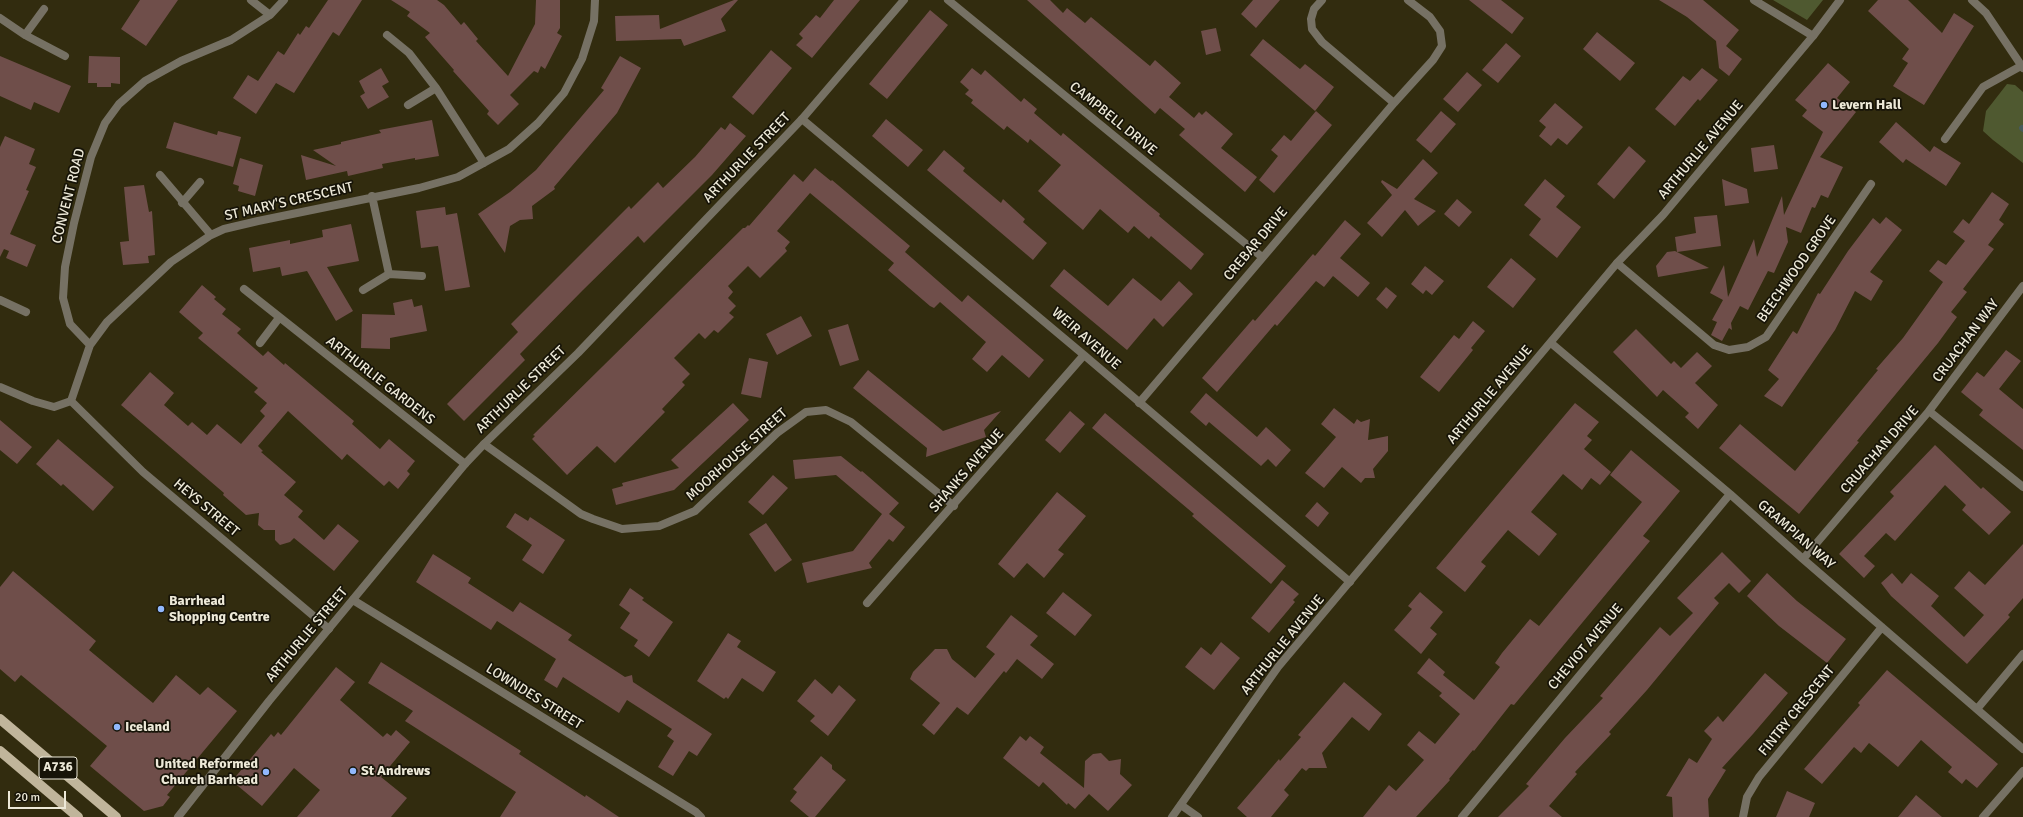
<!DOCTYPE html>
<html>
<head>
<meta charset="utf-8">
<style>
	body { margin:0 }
	#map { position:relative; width:2023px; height:817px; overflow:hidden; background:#322c0f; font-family:Signika,sans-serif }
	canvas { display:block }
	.scale { position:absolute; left:8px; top:791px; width:58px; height:18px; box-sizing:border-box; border:2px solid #ede9d8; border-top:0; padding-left:5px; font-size:12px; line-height:14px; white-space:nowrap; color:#ede9d8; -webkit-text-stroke:3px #171408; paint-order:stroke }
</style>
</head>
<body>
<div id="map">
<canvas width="2023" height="817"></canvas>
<div class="scale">20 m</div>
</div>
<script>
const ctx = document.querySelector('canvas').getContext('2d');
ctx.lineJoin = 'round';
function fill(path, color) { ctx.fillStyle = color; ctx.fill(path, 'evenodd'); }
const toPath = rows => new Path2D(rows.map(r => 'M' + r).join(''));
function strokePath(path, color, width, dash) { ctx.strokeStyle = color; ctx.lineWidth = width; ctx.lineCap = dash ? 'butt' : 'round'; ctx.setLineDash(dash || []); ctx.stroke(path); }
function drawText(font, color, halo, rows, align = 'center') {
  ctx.font = font + ' Signika,sans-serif'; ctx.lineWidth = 3.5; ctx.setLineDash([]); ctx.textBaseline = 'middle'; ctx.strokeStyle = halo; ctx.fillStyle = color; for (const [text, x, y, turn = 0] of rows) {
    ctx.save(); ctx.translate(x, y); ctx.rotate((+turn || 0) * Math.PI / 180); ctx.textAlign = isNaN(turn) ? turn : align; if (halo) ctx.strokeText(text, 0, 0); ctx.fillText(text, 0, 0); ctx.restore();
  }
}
fill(toPath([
	[1773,0,1823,0,1807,20],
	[2007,84,2015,85,2023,92,2023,163,1993,140,1983,131,1986,111]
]), '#4f5930');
strokePath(toPath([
	[2022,128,2023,129]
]), '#475a5b', 6);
fill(toPath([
	[140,0,178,0,146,46,121,29],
	[328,0,362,0,339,36,333,32,294,93,276,83,256,114,233,98,248,75,258,81,278,51,284,55,298,33,300,35,306,26,309,28],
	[391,0,437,0,444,5,461,25,464,22,478,39,476,41,508,76,535,24,536,0,560,0,560,28,557,33,562,36,545,69,541,66,538,73,534,71,510,95,519,104,498,125,487,114,489,111,453,71,454,70,425,37,430,33,407,16,410,12],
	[734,0,738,0,721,19,726,31,684,46,681,39,616,41,615,16,659,15,660,29],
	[834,0,860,0,812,58,796,45,803,38,799,34,816,15,820,18],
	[1027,0,1050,0,1063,13,1067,8,1085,23,1091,17,1150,66,1155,60,1181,83,1169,97,1194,118,1199,112,1202,115,1206,111,1233,134,1221,148,1257,177,1245,192,1179,135,1185,129,1160,108,1155,114],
	[1253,0,1280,0,1256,28,1241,14],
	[1469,0,1501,0,1524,18,1512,34],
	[1659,0,1703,0,1739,30,1726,46,1742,59,1729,76,1719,68,1716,41,1687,17],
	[1878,0,1908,0,1942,33,1954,13,1974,26,1924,105,1893,86,1908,63,1902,59,1909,49,1868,11],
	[930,10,948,25,887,99,869,84],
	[1216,28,1221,51,1206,55,1201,31],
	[1597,32,1635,63,1620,81,1583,49],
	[1263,39,1300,69,1305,64,1334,87,1315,111,1250,55],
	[1506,43,1521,56,1498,83,1482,70],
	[771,50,792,68,753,115,732,97],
	[0,56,71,86,59,113,34,102,31,110,0,96],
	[89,56,120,57,120,84,111,83,111,87,97,87,97,83,88,83],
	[620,56,641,68,617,113,554,187,555,189,532,206,533,219,520,220,510,226,505,253,478,214,510,192,536,170,604,90,601,88],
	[1828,63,1850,82,1837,98,1856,112,1820,157,1843,167,1828,198,1821,195,1815,208,1812,207,1801,233,1786,227,1788,242,1774,273,1768,271,1748,310,1740,306,1731,323,1732,330,1729,328,1722,341,1711,335,1717,322,1712,320,1723,300,1710,293,1724,265,1728,297,1754,239,1757,257,1782,196,1784,215,1823,132,1802,116,1807,110,1795,100],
	[381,68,389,82,382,86,389,97,368,109,360,96,365,93,359,81],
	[972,68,981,75,985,70,1021,102,1024,98,1037,109,1034,113,1061,136,1063,133,1150,206,1160,214,1159,216,1204,254,1191,270,1151,236,1149,239,1134,226,1128,233,1100,209,1083,230,1038,191,1061,165,1030,139,1028,143,1007,126,1004,130,971,103,973,100,965,94,969,90,960,82],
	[1702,68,1718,80,1700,101,1698,99,1675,126,1655,109,1683,76,1690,81],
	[1467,72,1482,85,1458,112,1443,99],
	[1555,103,1583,127,1567,145,1558,138,1551,146,1539,136,1546,127,1539,121],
	[1316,111,1332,125,1274,193,1259,180,1278,156,1271,150,1284,135,1291,141],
	[1441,111,1456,124,1431,153,1416,140],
	[886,119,923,150,908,167,872,136],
	[432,120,439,156,415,160,415,158,382,164,383,168,348,176,347,171,306,180,301,155,336,166,313,150,341,144,341,142,381,133,379,130],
	[174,122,217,135,218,131,241,137,233,167,166,148],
	[1896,122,1930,152,1934,146,1961,163,1946,186,1906,159,1903,163,1879,142],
	[730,123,746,136,712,175,644,243,638,236,583,290,520,354,525,360,464,421,447,404,518,332,511,324,629,206,631,209,658,182,663,188,695,157,721,127,725,130],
	[5,136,35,149,29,164,36,167,26,190,29,191,10,234,36,245,27,267,6,258,9,251,4,249,0,257,0,147],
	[1774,145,1778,169,1754,172,1751,148],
	[1629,146,1646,161,1614,199,1597,184],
	[944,150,965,168,963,171,1001,203,1003,199,1025,219,1023,222,1047,243,1033,260,927,170],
	[240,158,263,165,255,196,238,191,239,186,233,184],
	[1423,159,1438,173,1414,199,1436,211,1418,226,1405,210,1382,237,1367,223,1392,195,1381,182,1382,180,1397,189],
	[815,168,831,181,832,180,910,246,905,252,962,302,968,295,1044,360,1029,378,1002,355,987,372,972,359,986,342,940,302,934,308,930,306,888,270,894,263,810,193,777,231,790,242,785,248,787,251,760,278,748,266,728,286,733,292,728,298,736,306,729,313,734,317,718,333,714,330,705,339,699,333,674,358,690,374,682,382,685,385,662,409,665,412,615,463,597,446,567,475,532,439,535,436,533,435,743,228,745,228,748,225,749,226,794,174,803,182],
	[1545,179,1565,196,1556,207,1581,227,1557,258,1529,235,1541,219,1524,205],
	[1722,179,1747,189,1749,203,1725,206],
	[144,185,149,212,152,211,155,255,148,256,149,263,123,265,120,242,129,241,124,187],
	[1992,192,2009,204,1999,220,2004,224,1988,245,1994,249,1963,289,1967,292,1951,312,1957,317,1938,343,1857,441,1859,442,1799,514,1719,448,1740,424,1795,471,1878,370,1876,369,1903,338,1943,282,1929,271,1938,260,1946,265,1965,241,1953,232,1963,219,1969,224],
	[1457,199,1472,212,1459,227,1444,214],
	[445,207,446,215,457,213,470,287,445,291,438,246,421,248,416,211],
	[1717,215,1721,246,1677,252,1675,237,1696,233,1694,217],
	[1886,217,1902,230,1870,272,1883,281,1871,301,1855,291,1835,330,1782,407,1764,396,1779,379,1768,370,1793,331,1797,334,1818,293,1820,294,1848,251,1873,218,1880,224],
	[1345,220,1361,234,1340,258,1370,283,1358,297,1333,276,1324,287,1316,281,1277,326,1275,324,1217,392,1202,378,1253,319,1255,321,1313,254,1315,256],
	[351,224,359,261,327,267,353,311,336,321,307,271,282,276,280,267,253,272,249,248,290,240,290,244,323,237,322,230],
	[1675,251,1709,268,1658,277,1656,266,1667,252],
	[1511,258,1536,279,1513,308,1487,287],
	[1425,266,1444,281,1432,295,1426,290,1423,294,1411,284],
	[1064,269,1108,306,1133,278,1161,301,1179,281,1193,294,1163,327,1154,318,1127,350,1050,286],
	[202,285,216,297,214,299,226,309,222,314,241,329,237,333,263,356,268,351,284,365,285,363,354,421,352,424,380,449,389,439,415,461,407,471,410,474,398,489,389,481,384,486,347,454,342,460,288,411,258,446,263,451,261,452,296,482,284,495,303,511,298,517,324,540,338,524,359,541,334,571,294,538,290,542,280,545,275,540,275,530,264,530,258,525,259,513,246,515,223,495,224,493,121,405,150,372,174,393,164,405,188,426,192,422,207,435,217,424,241,444,265,416,260,411,267,403,254,392,258,388,198,338,203,333,179,312],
	[1386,287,1397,296,1387,309,1376,299],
	[412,299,414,307,422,305,427,331,390,338,390,349,361,348,362,314,395,315,393,303],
	[801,316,812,336,777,355,766,334],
	[1473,321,1485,331,1471,348,1473,350,1439,392,1420,377,1454,335,1459,339],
	[848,324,859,360,840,366,828,330],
	[1636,329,1671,364,1674,361,1681,368,1697,352,1712,366,1695,383,1718,405,1698,429,1685,417,1689,413,1663,390,1657,397,1613,352],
	[2006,350,2021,361,1999,389,2023,409,2023,450,1979,415,1983,410,1961,392,1977,372,1984,377],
	[749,358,768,362,761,398,741,394],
	[868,370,943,431,1001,411,984,430,986,437,926,457,927,448,853,388],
	[1206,393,1257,437,1266,427,1291,450,1276,467,1268,459,1261,466,1209,422,1206,426,1190,412],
	[733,403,749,420,674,490,616,505,612,489,623,486,622,483,679,468,671,460],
	[1575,403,1599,422,1587,436,1592,440,1584,449,1611,472,1600,485,1591,478,1582,490,1563,474,1531,512,1557,534,1544,550,1539,556,1508,530,1481,562,1486,566,1465,592,1436,568],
	[1334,408,1354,424,1357,419,1361,422,1370,419,1368,440,1388,436,1388,451,1373,469,1375,478,1365,478,1361,483,1342,467,1324,488,1305,473,1336,437,1321,424],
	[1070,411,1085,424,1060,453,1045,440],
	[1105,413,1286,566,1271,584,1192,516,1194,514,1092,428],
	[0,420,32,447,17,464,0,450],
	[58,439,114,487,93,511,63,484,61,486,36,464],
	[1935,445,1981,489,1983,487,2011,512,1989,535,1962,510,1966,505,1945,485,1895,541,1886,533,1864,556,1875,566,1864,578,1839,554,1894,496,1890,492],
	[1631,450,1680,491,1643,536,1650,541,1514,705,1511,704,1474,751,1473,750,1449,779,1450,780,1416,817,1363,817,1389,785,1396,791,1424,760,1407,745,1419,731,1435,744,1460,714,1439,696,1442,693,1417,673,1429,658,1445,672,1443,675,1474,700,1500,667,1495,663,1502,653,1530,619,1539,626,1642,502,1610,475],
	[841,456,861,472,862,471,899,503,889,514,905,527,893,542,889,539,869,563,872,568,807,583,802,563,853,551,882,514,836,475,795,479,793,460],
	[773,475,788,488,763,515,748,502],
	[1057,492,1086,516,1058,550,1064,554,1044,578,1027,563,1014,578,998,564],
	[1317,502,1329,513,1318,527,1305,516],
	[515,513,528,521,530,517,565,540,543,574,522,560,532,545,506,527],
	[766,523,792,560,775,572,749,534],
	[2023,544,2023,598,2008,615,2010,617,1967,664,1891,596,1881,583,1892,573,1902,584,1911,573,1939,596,1931,606,1964,637,1984,615,1954,588,1969,571,1985,585],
	[1722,552,1751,581,1739,593,1729,583,1714,598,1719,603,1647,690,1609,732,1611,734,1575,772,1577,774,1549,806,1562,817,1498,817,1529,786,1526,784,1565,738,1603,698,1600,696,1660,627,1670,636,1693,613,1677,598],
	[433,554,471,578,468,583,513,612,520,602,572,635,568,640,625,677,632,675,633,682,712,734,697,756,689,751,673,776,658,767,674,741,667,736,672,729,627,700,619,713,563,677,557,688,544,680,556,659,497,621,491,630,416,582],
	[13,571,96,641,89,650,153,703,176,675,200,695,208,687,237,711,167,795,170,797,163,806,144,811,90,766,107,746,21,675,15,682,0,669,0,587],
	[1767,573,1797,601,1846,639,1827,663,1779,626,1747,596],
	[1282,580,1299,594,1293,600,1295,602,1269,633,1251,618],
	[630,588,644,598,642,600,673,622,649,657,634,646,638,640,620,628,630,613,619,605],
	[1063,592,1092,615,1075,636,1046,613],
	[1420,592,1443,612,1430,628,1437,634,1421,654,1394,630,1412,609,1408,606],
	[1011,615,1038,636,1030,645,1054,664,1042,679,1017,659,1006,673,1004,671,968,715,957,707,934,735,922,725,940,703,910,679,913,672,935,649,947,649,952,659,975,678,995,654,986,647],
	[728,633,741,641,737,647,776,672,763,692,742,678,728,699,726,697,724,699,697,681],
	[1221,642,1240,658,1214,690,1185,667,1201,647,1211,655],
	[381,662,521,751,519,754,585,797,586,795,619,817,500,817,516,792,405,721,413,711,368,683],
	[336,667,355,682,340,700,383,737,387,733,391,736,396,730,410,742,381,777,407,798,391,817,297,817,320,790,294,768,262,806,232,781,271,734,274,737,278,732,281,735],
	[1887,670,1998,764,1977,788,1966,779,1962,784,1948,772,1952,767,1921,740,1898,767,1869,743,1861,753,1854,747,1822,784,1804,769,1860,705,1858,703],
	[1765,673,1788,693,1753,734,1722,768,1726,770,1708,799,1709,817,1673,817,1672,797,1666,796,1689,758,1697,763,1712,739,1704,731,1718,716,1723,722],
	[815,679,832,694,839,685,856,700,828,736,810,721,815,716,797,701],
	[1344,682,1382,714,1369,731,1352,717,1322,753,1327,768,1309,768,1306,771,1302,768,1284,790,1289,795,1271,817,1247,817,1237,808,1279,759,1280,761,1301,737,1298,735],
	[1020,736,1026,741,1030,736,1044,747,1040,753,1084,788,1085,761,1093,754,1101,753,1109,761,1121,759,1120,774,1132,785,1108,811,1089,794,1075,809,1068,803,1067,805,1043,782,1039,787,1003,758],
	[821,756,832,765,832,769,846,780,815,817,809,817,790,801,797,792,793,789],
	[1787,791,1815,803,1809,817,1776,817],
	[1916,795,1942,817,1898,817]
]), '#6f4e4a');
strokePath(toPath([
	[251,0,270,15],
	[948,0,1262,257],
	[1322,0,1314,9,1311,19,1312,29,1322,42,1394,103],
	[1754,0,1813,36],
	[1972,0,1986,13,2023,68],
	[0,18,25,35,65,56],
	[25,35,44,9],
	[387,35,409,53,436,88,484,163],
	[408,105,436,88],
	[802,119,1084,355,1350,582],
	[1945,139,1983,87,2021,66],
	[160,175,211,235],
	[372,196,389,274],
	[182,203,200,182],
	[1617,263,1714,345,1729,350,1748,347,1766,337,1871,184],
	[244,289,465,464],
	[363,290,389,274,422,276],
	[0,300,26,312],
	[260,343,279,318],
	[1551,343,1730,494,1803,559,2023,749],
	[90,345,70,324,63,298,65,267,74,223,91,157,105,123,119,104,145,81,181,61,231,40,270,15,284,0],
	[0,387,33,401,54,407,71,401],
	[71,401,90,345,107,322,171,262,211,235,224,229,258,221,419,188,458,177,509,149,538,123,564,93,582,59,594,21,595,0],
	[71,401,143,472,329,629],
	[1139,403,1394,103,1433,60,1442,46,1440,31,1430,17,1408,0],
	[1929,411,2023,286],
	[484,444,581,514,593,519,622,529,659,526,695,511,777,433,806,412,826,410,851,422,954,506],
	[1803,559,1929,411,2023,487],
	[353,600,696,812,701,817],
	[867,603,1084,355],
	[1977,709,2023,654],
	[1181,805,1198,817],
	[1462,817,1730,494],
	[1743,817,1747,797,1759,777,1882,627],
	[1983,817,2023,771]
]), '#767164', 8);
strokePath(toPath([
	[178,817,269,701,465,464,484,444,578,353,802,119,904,0],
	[1172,817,1278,667,1617,263,1663,215,1813,36,1840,0]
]), '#767164', 8);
strokePath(toPath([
	[0,719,116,817],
	[0,751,78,817]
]), '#c0b59b', 10);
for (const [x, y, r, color] of [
	[1824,105,4,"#91b8fd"],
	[161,609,4,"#91b8fd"],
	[117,727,4,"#91b8fd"],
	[353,771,4,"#91b8fd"],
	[266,772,4,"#91b8fd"]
]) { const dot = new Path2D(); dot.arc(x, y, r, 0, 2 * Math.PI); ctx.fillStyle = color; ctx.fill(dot); strokePath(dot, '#171408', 1.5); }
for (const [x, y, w] of [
	[58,768,38]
]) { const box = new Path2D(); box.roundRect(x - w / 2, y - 11, w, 22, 3); ctx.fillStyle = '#171408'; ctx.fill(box); strokePath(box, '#ede9d8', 1); }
drawText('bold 13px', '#ede9d8', null, [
	["A736",58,768]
]);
drawText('bold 14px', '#ede9d8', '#171408', [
	["Levern Hall",1832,105],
	["Barrhead",169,601],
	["Shopping Centre",169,617],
	["Iceland",125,727],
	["United Reformed",258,764,"right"],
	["Church Barhead",258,780,"right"],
	["St Andrews",361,771]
], 'left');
drawText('14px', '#ede9d8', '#171408', [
	["CAMPBELL DRIVE",1113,119,39],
	["ARTHURLIE AVENUE",1701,150,-50],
	["ARTHURLIE STREET",747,158,-46],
	["CONVENT ROAD",69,196,-76],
	["ST MARY'S CRESCENT",289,202,-13],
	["CREBAR DRIVE",1256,244,-50],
	["BEECHWOOD GROVE",1797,269,-55],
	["WEIR AVENUE",1086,339,41],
	["CRUACHAN WAY",1966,341,-53],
	["ARTHURLIE GARDENS",380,381,38],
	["ARTHURLIE STREET",521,390,-44],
	["ARTHURLIE AVENUE",1490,395,-50],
	["CRUACHAN DRIVE",1880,450,-49],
	["MOORHOUSE STREET",737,455,-42],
	["SHANKS AVENUE",967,471,-49],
	["HEYS STREET",206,508,40],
	["GRAMPIAN WAY",1796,535,41],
	["ARTHURLIE STREET",307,635,-50],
	["ARTHURLIE AVENUE",1283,645,-51],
	["CHEVIOT AVENUE",1586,647,-50],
	["LOWNDES STREET",534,697,32],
	["FINTRY CRESCENT",1797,711,-51]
]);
</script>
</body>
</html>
